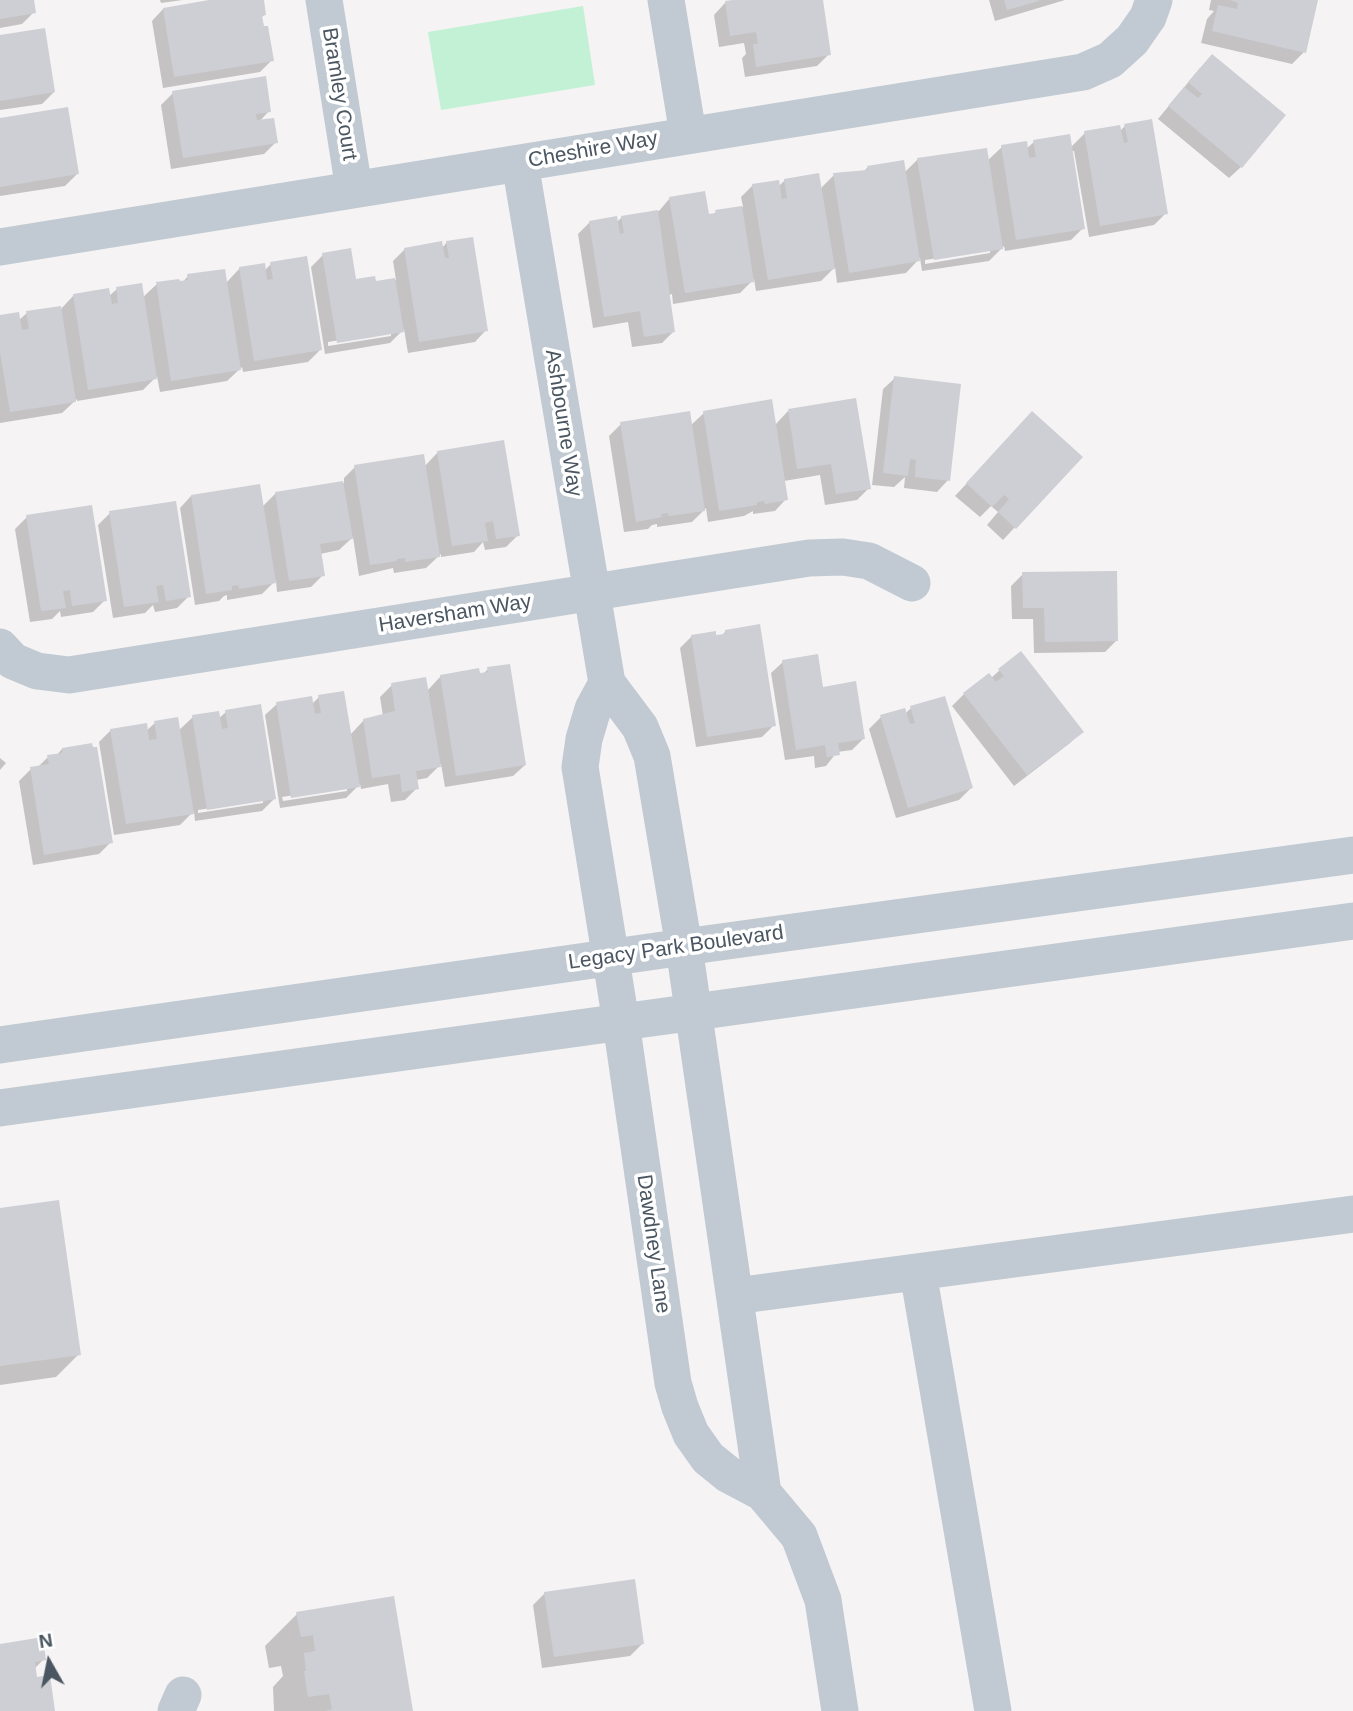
<!DOCTYPE html>
<html>
<head>
<meta charset="utf-8">
<style>
	body { margin:0 }
	#map { position:relative; width:1353px; height:1711px; overflow:hidden; background:#f5f3f3; font-family:Arial,sans-serif }
	canvas { display:block }
	.north { position:absolute; left:14px; top:1627px; width:70px; height:70px; -webkit-text-stroke:5px #fff; paint-order:stroke; rotate:351deg; font-size:19px; font-weight:700; line-height:28px; text-align:center; color:#4a5661 }
	.north::after { content:''; display:block; margin:auto; width:24px; height:32px; background:#4a5661; clip-path:polygon(50% 0,100% 100%,50% 72%,0 100%) }
</style>
</head>
<body>
<div id="map">
<canvas width="1353" height="1711"></canvas>
<div class="north">N</div>
</div>
<script>
const ctx = document.querySelector('canvas').getContext('2d');
ctx.lineJoin = 'round';
function fill(path, color) { ctx.fillStyle = color; ctx.fill(path, 'evenodd'); }
const toPath = rows => new Path2D(rows.map(r => 'M' + r).join(''));
function strokePath(path, color, width, dash) { ctx.strokeStyle = color; ctx.lineWidth = width; ctx.lineCap = dash ? 'butt' : 'round'; ctx.setLineDash(dash || []); ctx.stroke(path); }
function drawText(font, color, halo, rows, align = 'center') {
  ctx.font = font + ' Arial,sans-serif'; ctx.lineWidth = 7; ctx.setLineDash([]); ctx.textBaseline = 'middle'; ctx.strokeStyle = halo; ctx.fillStyle = color; for (const [text, x, y, turn = 0] of rows) {
    ctx.save(); ctx.translate(x, y); ctx.rotate((+turn || 0) * Math.PI / 180); ctx.textAlign = isNaN(turn) ? turn : align; if (halo) ctx.strokeText(text, 0, 0); ctx.fillText(text, 0, 0); ctx.restore();
  }
}
fill(toPath([
	[583,6,595,85,441,110,428,32]
]), '#c3f1d5');
fill(toPath([
	[0,0,32,0,34,12,22,24,0,28],
	[160,0,183,0,161,3],
	[220,0,262,0,264,15,261,18,272,60,260,72,163,88,152,21,163,9],
	[744,0,821,0,829,54,817,66,745,77,742,58,746,54,744,43,719,47,714,15,725,3],
	[989,0,1065,0,995,21],
	[1211,0,1316,0,1304,52,1292,64,1201,43,1207,19,1214,11,1209,10],
	[0,36,54,92,42,104,0,110],
	[1200,68,1241,167,1229,178,1158,119],
	[173,93,269,111,259,122,276,142,264,154,171,169,161,105],
	[0,120,77,174,65,186,0,196],
	[1125,126,1166,213,1154,225,1089,237,1074,151,1071,151,1083,228,1071,240,1005,251,1004,246,989,261,922,271,920,258,906,273,837,283,835,267,821,281,756,291,754,279,740,293,673,304,672,294,668,295,674,331,662,343,632,347,628,322,593,328,578,234,590,222,616,223,622,217,659,211,670,198,708,216,712,215,716,212,743,207,741,197,753,185,778,187,785,180,820,189,834,175,862,173,868,167,904,173,918,159,987,161,1002,147,1026,149,1034,142,1070,148,1085,133,1120,131],
	[990,250,990,253,925,264,925,260],
	[447,242,486,330,475,342,408,353,404,329,390,343,325,354,311,267,323,255,355,281,374,283,396,280,393,261,405,249,442,248],
	[391,332,391,336,328,346,328,342],
	[271,264,320,350,308,362,243,372,242,367,227,381,160,392,157,376,143,390,77,401,77,399,62,413,0,423,0,317,19,320,27,313,60,310,74,295,109,296,117,289,142,298,157,284,182,283,188,276,226,283,240,268,264,271],
	[895,378,948,480,937,492,904,488,905,477,894,487,872,485,883,389],
	[788,411,869,488,857,500,825,505,820,475,784,481,786,499,775,511,753,514,753,511,744,516,708,522,706,508,692,522,657,527,657,524,652,525,648,529,624,532,609,436,621,424,690,426,704,413,775,425],
	[1021,425,1080,457,1003,540,987,525,998,512,991,506,980,517,955,496],
	[438,452,518,535,506,547,485,550,483,542,474,552,441,557,441,554,426,568,394,573,393,568,359,576,353,537,339,550,320,554,323,575,311,587,277,592,276,580,262,594,227,600,227,595,224,596,219,601,195,605,180,508,191,496,262,507,276,493,344,483,344,478,355,467,424,467],
	[110,513,189,596,177,608,155,612,153,605,145,613,113,618,98,525],
	[27,517,105,600,93,612,61,617,60,611,52,619,30,622,15,529],
	[1023,574,1117,640,1105,652,1034,653,1033,619,1012,619,1011,586],
	[726,631,774,725,762,737,696,747,680,648,692,636,721,636],
	[783,662,821,689,864,738,852,750,837,752,826,766,815,768,814,756,785,760,771,673],
	[488,669,525,765,513,776,445,787,441,764,427,778,416,780,417,788,405,800,391,802,388,784,361,789,360,784,346,798,280,808,265,715,277,704,312,704,319,697,350,735,364,720,383,716,380,697,392,685,427,691,441,676,482,675],
	[347,787,347,791,283,801,282,797],
	[1000,670,1081,732,1070,743,1014,786,952,706,964,694,991,678],
	[911,708,971,788,959,800,896,818,869,729,881,717,905,714],
	[226,712,274,799,262,811,195,821,194,811,180,825,114,835,99,742,111,730,146,731,155,723,178,731,193,717,218,719],
	[263,800,263,803,198,813,198,810],
	[62,749,111,842,99,854,33,865,19,781,31,769,37,768,48,757,56,756],
	[0,758,6,763,0,770],
	[0,1210,79,1354,56,1377,0,1385],
	[545,1593,642,1644,630,1656,542,1668,533,1605],
	[297,1614,411,1711,274,1711,273,1687,283,1676,281,1666,269,1668,265,1646],
	[0,1645,44,1659,34,1669,36,1679,54,1711,0,1711]
]), '#0003');
fill(toPath([
	[0,0,34,0,36,13,0,19],
	[209,0,264,0,266,15,262,16,264,26,268,26,274,61,174,77,163,8],
	[733,0,823,0,831,55,756,67,753,44,758,44,756,32,730,36,725,1],
	[1004,0,1039,0,1039,1,1007,10],
	[1230,0,1318,0,1306,53,1212,31,1218,5,1237,9,1238,3],
	[45,28,55,92,0,101,0,35],
	[1212,54,1286,115,1242,168,1168,106,1184,87,1198,98,1202,94,1188,82],
	[266,76,271,112,256,114,257,120,274,118,278,143,183,158,172,91],
	[68,107,79,174,0,187,0,118],
	[1152,119,1168,214,1100,226,1084,131,1120,125,1124,143,1128,142,1124,124],
	[1070,134,1085,229,1016,240,1001,145,1027,141,1029,158,1036,157,1033,140],
	[987,148,1003,249,934,260,917,158],
	[904,160,920,261,849,273,833,173,868,170,867,166],
	[819,173,835,269,768,280,752,184,779,180,782,199,787,198,784,179],
	[705,191,709,214,716,213,715,210,742,206,754,282,685,293,669,197],
	[658,210,675,332,644,337,640,311,604,317,589,221,617,216,620,234,624,233,621,216],
	[473,237,488,331,419,342,404,248,442,241,445,258,449,258,446,241],
	[351,248,356,279,375,276,376,281,395,278,404,332,337,343,322,253],
	[307,256,322,350,254,361,239,267,265,263,267,280,273,279,270,262],
	[225,269,241,370,171,381,156,282,179,279,180,281,188,280,187,274],
	[142,283,157,379,88,390,73,294,109,288,112,304,118,303,116,287],
	[61,306,76,402,10,412,0,352,0,315,19,312,22,330,29,329,26,311],
	[894,376,961,384,950,481,915,477,916,460,910,459,908,476,883,473],
	[856,398,871,489,836,494,831,464,797,469,788,409],
	[772,399,788,500,765,504,764,501,757,502,757,505,719,511,703,411],
	[690,411,705,511,669,516,668,513,661,514,662,517,636,522,620,422],
	[1032,411,1083,457,1016,529,998,512,1009,499,1004,495,992,507,966,483],
	[504,440,520,536,496,539,493,521,485,523,488,541,452,546,437,451],
	[424,454,440,557,405,562,405,558,397,559,397,561,370,565,354,465],
	[343,481,353,539,320,544,325,576,289,581,275,492],
	[260,484,276,583,239,589,238,585,232,586,232,590,206,594,191,495],
	[176,501,191,597,166,601,163,585,156,586,159,602,124,607,109,511],
	[92,505,107,601,72,606,70,590,63,591,66,608,41,611,26,515],
	[1117,571,1118,641,1045,642,1044,608,1023,608,1022,572],
	[760,624,776,726,707,737,691,635,716,631,716,635,725,634,725,630],
	[1021,651,1084,732,1027,775,963,693,989,673,996,682,1004,676,998,669],
	[818,654,823,687,856,681,865,739,838,743,840,755,827,757,825,745,796,750,782,660],
	[510,664,526,765,456,776,440,675,479,668,480,673,488,672,487,667],
	[426,677,441,767,416,771,419,789,402,792,400,774,372,778,363,719,395,711,391,683],
	[344,691,360,787,291,798,276,702,312,696,315,714,321,713,318,695],
	[945,696,973,788,908,808,880,715,905,708,910,724,915,723,910,706],
	[261,704,276,799,207,810,192,715,219,711,222,729,228,728,225,710],
	[178,717,194,814,126,824,110,729,147,723,149,740,157,739,154,721],
	[92,743,93,747,97,747,113,843,44,855,30,767,49,764,47,755,62,753,62,748],
	[59,1200,81,1355,0,1366,0,1208],
	[635,1579,644,1644,554,1657,544,1592],
	[394,1596,413,1711,326,1711,332,1709,329,1694,308,1697,304,1671,306,1671,304,1653,315,1651,313,1635,301,1637,296,1612],
	[43,1637,46,1660,35,1662,37,1677,50,1675,55,1711,0,1711,0,1644]
]), '#cdcfd5');
strokePath(toPath([
	[324,0,354,189],
	[666,0,688,134],
	[520,163,607,683,640,727,652,756,684,947,763,1493],
	[0,247,1083,72,1110,60,1132,40,1148,17,1154,0],
	[0,647,13,661,37,671,69,675,809,558,843,557,869,561,912,583],
	[607,683,593,709,584,739,580,767,621,1022,673,1383,680,1407,691,1434,708,1458,729,1475,763,1493,799,1536,823,1600,840,1711],
	[0,1045,684,947,1353,855],
	[0,1108,1353,921],
	[918,1272,993,1711],
	[735,1296,1353,1214],
	[176,1711,183,1695]
]), '#c1cad2', 37);
drawText('21px', '#4a5661', '#fff', [
	["Bramley Court",339,94,81],
	["Cheshire Way",593,150,-10],
	["Ashbourne Way",563,423,81],
	["Haversham Way",455,614,-9],
	["Legacy Park Boulevard",676,948,-8],
	["Dawdney Lane",653,1244,82]
]);
</script>
</body>
</html>
